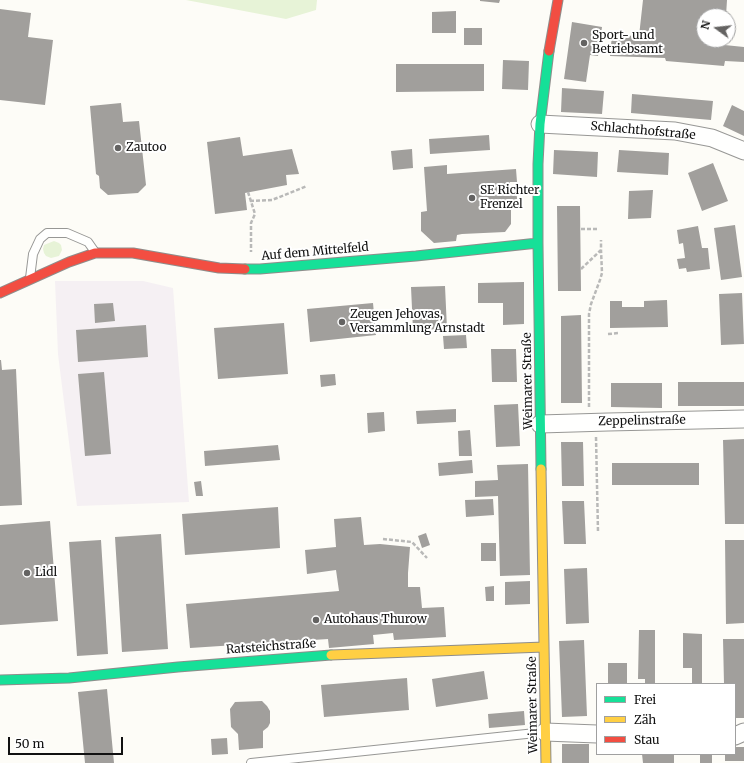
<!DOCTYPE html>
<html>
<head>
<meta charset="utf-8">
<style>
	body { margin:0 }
	#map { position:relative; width:744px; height:763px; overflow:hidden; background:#fdfcf7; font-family:Merriweather,serif }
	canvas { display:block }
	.legend { position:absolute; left:596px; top:683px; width:140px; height:72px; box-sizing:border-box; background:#fff; border:1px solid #a0a0a0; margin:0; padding:5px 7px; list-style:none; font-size:12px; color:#111 }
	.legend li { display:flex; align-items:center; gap:8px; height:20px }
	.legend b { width:20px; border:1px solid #a0a0a0 }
	.north { position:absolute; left:696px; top:8px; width:40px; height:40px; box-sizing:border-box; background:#fff; border:1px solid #a0a0a0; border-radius:50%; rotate:285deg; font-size:11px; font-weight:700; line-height:16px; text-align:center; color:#111 }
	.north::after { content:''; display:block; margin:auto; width:14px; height:18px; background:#646362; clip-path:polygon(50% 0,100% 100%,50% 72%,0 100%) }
	.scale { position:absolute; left:8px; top:737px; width:115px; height:18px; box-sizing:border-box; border:2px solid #111; border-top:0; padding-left:5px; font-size:12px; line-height:14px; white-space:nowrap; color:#111; -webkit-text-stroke:3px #fff; paint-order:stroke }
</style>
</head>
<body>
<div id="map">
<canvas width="744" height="763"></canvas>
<ul class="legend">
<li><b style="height:5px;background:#16e098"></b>Frei</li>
<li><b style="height:5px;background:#ffcf43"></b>Zäh</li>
<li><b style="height:5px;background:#f24e42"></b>Stau</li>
</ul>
<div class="north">N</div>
<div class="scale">50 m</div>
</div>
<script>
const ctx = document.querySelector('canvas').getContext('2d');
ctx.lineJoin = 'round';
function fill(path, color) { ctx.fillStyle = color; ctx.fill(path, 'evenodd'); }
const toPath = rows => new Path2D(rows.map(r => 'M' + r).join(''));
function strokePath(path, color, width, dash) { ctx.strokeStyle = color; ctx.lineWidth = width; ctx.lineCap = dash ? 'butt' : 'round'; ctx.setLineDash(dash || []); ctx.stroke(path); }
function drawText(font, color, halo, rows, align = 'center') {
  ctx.font = font + ' Merriweather,serif'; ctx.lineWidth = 4; ctx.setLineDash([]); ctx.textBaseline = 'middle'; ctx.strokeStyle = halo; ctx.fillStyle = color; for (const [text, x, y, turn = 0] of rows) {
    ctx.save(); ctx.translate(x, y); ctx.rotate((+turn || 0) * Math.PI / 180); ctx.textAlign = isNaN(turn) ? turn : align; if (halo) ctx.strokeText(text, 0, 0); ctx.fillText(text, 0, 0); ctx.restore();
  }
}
fill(toPath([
	[55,281,143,281,173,288,189,502,77,506,58,354]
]), '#f5f0f3');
fill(toPath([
	[186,0,317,0,316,10,286,19],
	[54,241,59,243,61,245,62,250,59,256,51,258,46,256,44,253,43,249,44,245]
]), '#e7f3d7');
fill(toPath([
	[480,0,500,0,499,3,480,1],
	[643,0,727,0,726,16,704,16,704,40,706,40,705,43,744,47,744,62,725,61,724,66,666,61,665,58,610,56,612,35,639,36],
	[0,9,31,13,28,37,53,40,45,105,0,100],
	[456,11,456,33,432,33,432,12],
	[572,22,602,27,598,56,590,55,586,82,564,79],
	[464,28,482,28,482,45,464,45],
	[503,60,529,61,528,90,502,89],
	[396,64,484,64,484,91,396,92],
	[562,88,604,91,602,114,561,112],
	[632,94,713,101,711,120,631,113],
	[121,103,123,122,139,121,146,185,138,193,108,195,100,188,99,176,96,174,90,106],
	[732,105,744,111,744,136,723,126],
	[489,135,490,150,430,154,429,139],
	[240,137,243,156,292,149,299,174,286,175,287,185,245,193,247,210,215,214,207,142],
	[412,149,413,168,393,170,391,151],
	[554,150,598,152,597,177,553,174],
	[619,150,669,153,668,175,617,172],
	[713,163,728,201,702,211,688,173],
	[447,165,447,174,516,169,517,182,510,182,510,190,516,190,518,206,511,207,511,224,505,232,462,234,457,235,456,241,434,243,421,231,421,212,427,211,424,167],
	[653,190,651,218,628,219,629,191],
	[557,206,580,206,581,291,558,291],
	[735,225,742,277,721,280,714,228],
	[698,226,702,248,708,248,710,269,687,272,686,268,679,269,677,259,685,258,683,243,679,244,677,230],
	[524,282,524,324,503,325,503,303,478,303,478,283],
	[445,286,447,329,413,330,411,287],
	[742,293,744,344,721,345,719,294],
	[667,300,668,327,610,328,610,301,622,301,622,307,644,307,644,301],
	[113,303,115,321,95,323,94,304],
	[373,303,376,335,310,342,307,309],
	[581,315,582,403,561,403,561,316],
	[284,323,288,374,218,379,214,328],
	[146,325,148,357,78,362,76,330],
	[466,335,467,348,444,349,443,336],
	[491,349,516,349,517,382,492,382],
	[0,360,1,360,2,370,16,369,22,505,0,506],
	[104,372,111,454,85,456,78,374],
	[335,374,336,385,321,387,320,375],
	[678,382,744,382,744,406,678,406],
	[611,383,662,383,662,408,611,407],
	[518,404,520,446,496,447,494,405],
	[456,409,456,422,417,424,416,411],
	[384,412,385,431,368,433,367,413],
	[470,430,472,456,459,456,458,431],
	[744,439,744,524,725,524,723,440],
	[561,442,583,442,584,486,562,486],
	[278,445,280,460,205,466,204,451],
	[472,460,473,473,439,476,438,463],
	[612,463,699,463,699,485,612,485],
	[528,464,530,575,500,576,498,496,475,497,475,481,498,480,497,465],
	[201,481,203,496,196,496,194,482],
	[493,499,494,515,466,517,465,500],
	[562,501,584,501,586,544,564,544],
	[278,507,280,548,185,555,182,514],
	[361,517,364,545,380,544,410,547,408,573,408,587,420,587,422,608,444,607,446,637,394,640,393,633,373,635,374,644,329,648,328,639,190,648,186,604,339,591,336,570,307,574,305,550,336,547,334,519],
	[50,521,58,621,0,625,0,525],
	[426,533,430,545,422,548,418,536],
	[161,534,168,649,122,652,115,537],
	[101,540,108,654,77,656,69,542],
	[725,540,744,540,744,623,726,624],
	[481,543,496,543,496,561,481,561],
	[587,568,589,623,566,624,564,569],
	[530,581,530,604,505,605,505,582],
	[494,586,494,601,486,601,485,587],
	[639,630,655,630,655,683,645,683,645,679,638,679],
	[683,633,702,634,702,684,692,684,692,668,683,668],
	[723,639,744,639,744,718,735,718,735,684,724,684],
	[584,640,587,716,562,717,559,641],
	[608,663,627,663,627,684,608,684],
	[484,671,488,699,436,707,432,679],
	[407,678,409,710,324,717,321,685],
	[107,689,114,763,85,763,78,692],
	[262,701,267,706,270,711,270,723,268,727,263,731,263,748,239,750,238,734,231,727,230,709,235,702],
	[524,711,525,725,489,728,488,714],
	[227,738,228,754,212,755,211,739],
	[562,744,589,744,589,763,562,763],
	[735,747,744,747,744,761,725,761,725,754,735,754],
	[642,754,674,754,674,763,643,763],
	[700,754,712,754,712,763,700,763]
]), '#a19f9c');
const lane = toPath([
	[30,278,33,254,40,239,47,233,67,233,88,242,95,252],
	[251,763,545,732]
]);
const street = toPath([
	[540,124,675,131,712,138,744,151],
	[540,424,608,422,744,419],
	[545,732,597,734],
	[735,736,744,732]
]);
const fast = toPath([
	[245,269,260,269,416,256,538,243],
	[541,469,538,243,538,164,540,124,549,51],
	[0,680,69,678,178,667,331,655]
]);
const slow = toPath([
	[541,469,546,763],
	[331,655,544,647]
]);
const jam = toPath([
	[549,51,558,0],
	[0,293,69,262,95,253,133,253,219,268,245,269]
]);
strokePath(lane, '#979795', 10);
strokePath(street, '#979795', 19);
strokePath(fast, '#8e8d8b', 11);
strokePath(slow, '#8e8d8b', 11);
strokePath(jam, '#8e8d8b', 11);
strokePath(toPath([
	[248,192,255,214,251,223,251,252],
	[250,201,272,200,307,186],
	[581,229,598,229],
	[581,269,601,250,601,240],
	[608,334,619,333],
	[589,407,589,314,591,304,600,280,602,273,601,250],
	[596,437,598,532],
	[383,539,412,542,427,558]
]), '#b9b9b8', 2.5, [4, 2]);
strokePath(lane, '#fffffe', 8);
strokePath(street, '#fffffe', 17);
strokePath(fast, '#16e098', 9);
strokePath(slow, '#ffcf43', 9);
strokePath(jam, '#f24e42', 9);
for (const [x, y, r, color] of [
	[584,43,4,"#646362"],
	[118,148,4,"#646362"],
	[472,198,4,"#646362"],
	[342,322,4,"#646362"],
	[27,573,4,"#646362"],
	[316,620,4,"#646362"]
]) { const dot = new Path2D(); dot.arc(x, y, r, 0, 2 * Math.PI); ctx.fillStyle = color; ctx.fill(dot); strokePath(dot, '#fff', 1.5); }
drawText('12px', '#111', '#fff', [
	["Sport- und",592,36],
	["Betriebsamt",592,50],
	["Zautoo",126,148],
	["SE Richter",480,191],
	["Frenzel",480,205],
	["Zeugen Jehovas,",350,315],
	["Versammlung Arnstadt",350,329],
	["Lidl",35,573],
	["Autohaus Thurow",324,620]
], 'left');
drawText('12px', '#111', '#fff', [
	["Schlachthofstraße",643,131,5],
	["Auf dem Mittelfeld",315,252,-5],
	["Weimarer Straße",528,381,-91],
	["Zeppelinstraße",642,421,-1],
	["Ratsteichstraße",271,647,-4],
	["Weimarer Straße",533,705,-91]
]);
</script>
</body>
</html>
